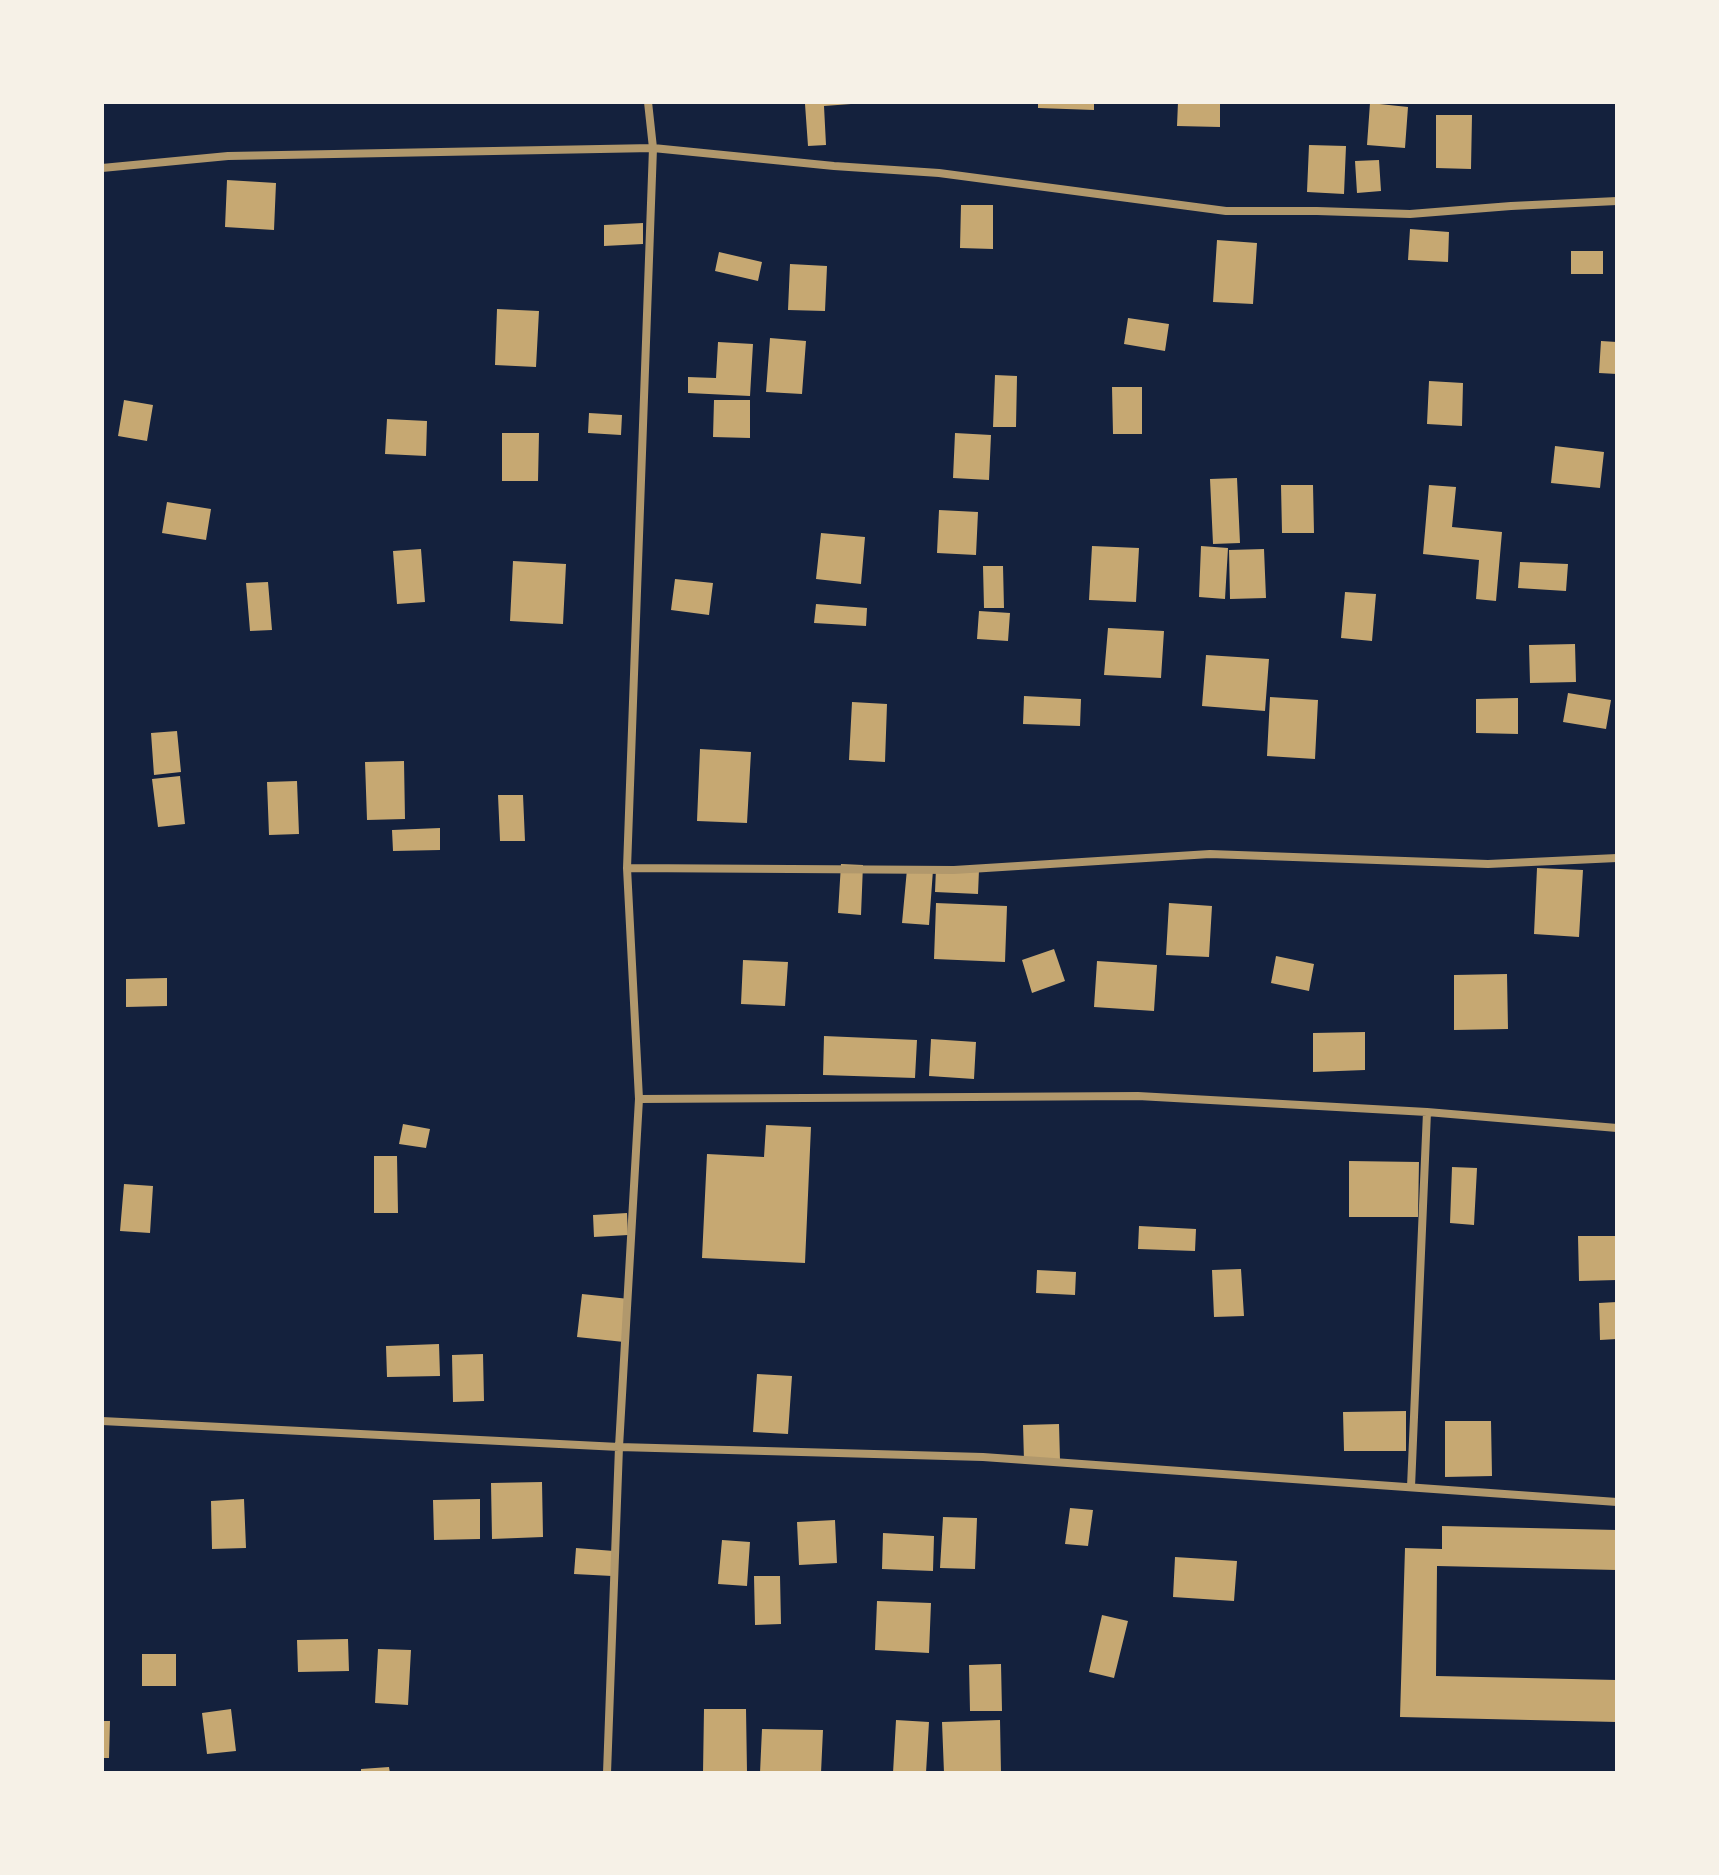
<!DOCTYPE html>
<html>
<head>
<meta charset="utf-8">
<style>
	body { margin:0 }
	#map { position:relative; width:1719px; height:1875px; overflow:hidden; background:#14213d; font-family:"Asap Condensed",sans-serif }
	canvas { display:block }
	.frame { position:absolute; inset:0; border:104px solid #f6f1e7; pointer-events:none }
</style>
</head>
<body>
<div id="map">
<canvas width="1719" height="1875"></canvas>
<div class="frame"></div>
</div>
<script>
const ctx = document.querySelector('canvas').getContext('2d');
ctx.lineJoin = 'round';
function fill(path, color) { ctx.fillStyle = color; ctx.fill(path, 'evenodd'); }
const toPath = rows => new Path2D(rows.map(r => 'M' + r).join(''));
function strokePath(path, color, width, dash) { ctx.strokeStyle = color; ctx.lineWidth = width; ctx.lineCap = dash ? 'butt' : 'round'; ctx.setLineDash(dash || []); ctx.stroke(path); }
fill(toPath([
	[815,102,851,102,851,104,824,106,826,145,808,146,805,104],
	[1038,102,1094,102,1094,110,1038,108],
	[1178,102,1220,102,1220,127,1177,126],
	[1370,103,1408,107,1405,148,1367,145],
	[1436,115,1472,115,1471,169,1436,168],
	[1309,145,1346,146,1344,194,1307,192],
	[1379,160,1381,191,1357,193,1355,161],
	[227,180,276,183,274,230,225,227],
	[961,205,993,205,993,249,960,248],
	[643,223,643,244,604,246,604,225],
	[1410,229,1449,232,1448,262,1408,260],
	[1217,240,1257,243,1253,304,1213,302],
	[1571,251,1603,251,1603,274,1571,274],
	[719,252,762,262,758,281,715,271],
	[790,264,827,266,825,311,788,310],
	[497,309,539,311,536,367,495,365],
	[1128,318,1169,324,1165,351,1124,344],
	[770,338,806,341,802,394,766,392],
	[1601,341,1617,342,1617,374,1599,373],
	[718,342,753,344,750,396,688,393,688,377,716,378],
	[995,375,1017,376,1016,427,993,427],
	[1429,381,1463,383,1462,426,1427,424],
	[1112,387,1142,387,1142,434,1113,434],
	[124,400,153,405,147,441,118,436],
	[714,400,750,400,750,438,713,437],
	[589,413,622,415,621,435,588,433],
	[387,419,427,421,426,456,385,454],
	[502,433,539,433,538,481,502,481],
	[955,433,991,435,989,480,953,478],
	[1555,446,1604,452,1600,488,1551,483],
	[1237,478,1240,543,1213,544,1210,479],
	[1281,485,1313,485,1314,533,1282,533],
	[1429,485,1456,487,1452,527,1502,532,1496,601,1476,599,1479,560,1423,554],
	[167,502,211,509,206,540,162,533],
	[939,510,978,512,976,555,937,553],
	[821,533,865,537,861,584,816,579],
	[1092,546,1139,548,1136,602,1089,600],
	[1201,546,1228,548,1225,599,1199,597],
	[421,549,425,602,397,604,393,551],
	[1264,549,1266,598,1230,599,1229,550],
	[513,561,566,564,563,624,510,621],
	[1520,562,1568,564,1566,591,1518,588],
	[983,566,1003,566,1004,608,984,608],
	[675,579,713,583,709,615,671,610],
	[268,582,272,630,250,631,246,583],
	[1345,592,1376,594,1372,641,1341,638],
	[816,604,867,608,866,626,814,623],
	[979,611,1010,613,1008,641,977,639],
	[1108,628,1164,631,1161,678,1104,675],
	[1575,644,1576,682,1530,683,1529,645],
	[1206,655,1269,659,1265,711,1202,706],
	[1568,693,1611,700,1606,729,1563,722],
	[1024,696,1081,699,1080,726,1023,724],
	[1270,697,1318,700,1315,759,1267,756],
	[1518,698,1518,734,1476,733,1476,699],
	[852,702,887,704,885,762,849,760],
	[177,731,181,772,154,775,151,733],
	[700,749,751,752,747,823,697,821],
	[404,761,405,819,367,820,365,762],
	[180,776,185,824,158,827,152,779],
	[297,781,299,834,269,835,267,782],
	[498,795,523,795,525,841,500,841],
	[440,828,440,850,393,851,392,830],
	[841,864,863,865,861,915,838,913],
	[936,868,979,870,978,894,935,892],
	[1537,868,1583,870,1579,937,1534,934],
	[907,869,933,870,929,925,902,923],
	[936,903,1007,906,1005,962,934,959],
	[1169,903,1212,906,1209,957,1166,955],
	[1054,949,1065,981,1032,993,1022,960],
	[1276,956,1314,964,1309,991,1271,983],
	[743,960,788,962,785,1006,741,1004],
	[1097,961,1157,965,1154,1011,1094,1007],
	[1507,974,1508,1029,1454,1030,1454,975],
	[167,978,167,1006,126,1007,126,979],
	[1365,1032,1365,1070,1313,1072,1313,1033],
	[824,1036,917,1040,915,1078,823,1075],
	[931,1039,976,1042,974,1079,929,1076],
	[403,1124,430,1129,426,1148,399,1144],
	[766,1125,811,1127,805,1263,702,1258,707,1154,764,1157],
	[374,1156,397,1156,398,1213,374,1213],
	[1349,1161,1419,1162,1418,1217,1349,1217],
	[1452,1167,1477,1168,1474,1225,1450,1223],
	[124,1184,153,1186,150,1233,120,1231],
	[627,1213,628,1235,594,1237,593,1215],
	[1139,1226,1196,1229,1195,1251,1138,1249],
	[1578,1236,1617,1236,1617,1280,1579,1281],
	[1241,1269,1244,1316,1214,1317,1212,1270],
	[1037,1270,1076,1272,1075,1295,1036,1293],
	[582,1294,629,1299,624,1342,577,1337],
	[1617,1302,1617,1339,1600,1340,1599,1303],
	[439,1344,440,1376,387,1377,386,1346],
	[483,1354,484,1401,453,1402,452,1355],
	[757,1374,792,1376,788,1434,753,1432],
	[1406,1411,1406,1451,1344,1451,1343,1412],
	[1445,1421,1491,1421,1492,1476,1445,1477],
	[1059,1424,1060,1460,1024,1461,1023,1425],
	[542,1482,543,1537,492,1539,491,1483],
	[244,1499,246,1548,212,1549,211,1501],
	[480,1499,480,1539,434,1540,433,1500],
	[1070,1508,1093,1510,1088,1546,1065,1544],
	[943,1517,977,1518,975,1569,940,1568],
	[835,1520,837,1563,799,1565,797,1522],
	[1442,1526,1617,1530,1617,1570,1437,1566,1436,1676,1617,1680,1617,1722,1400,1717,1405,1548,1442,1549],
	[883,1533,934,1536,933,1571,882,1569],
	[722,1540,750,1542,747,1586,718,1584],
	[576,1548,614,1551,612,1576,574,1574],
	[1175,1557,1237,1561,1234,1601,1173,1597],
	[754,1576,780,1576,781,1624,755,1625],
	[877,1601,931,1603,929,1653,875,1650],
	[1102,1615,1128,1621,1114,1678,1089,1672],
	[348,1639,349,1671,298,1672,297,1640],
	[378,1649,411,1650,408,1705,375,1703],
	[142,1654,176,1654,176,1686,142,1686],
	[1001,1664,1002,1711,970,1711,969,1665],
	[231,1709,236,1751,207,1754,202,1713],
	[704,1709,746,1709,747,1772,703,1773],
	[896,1720,929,1722,926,1773,893,1773],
	[1000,1720,1001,1773,944,1773,942,1722],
	[102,1721,110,1721,109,1758,102,1758],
	[762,1729,823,1730,821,1773,760,1773],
	[389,1767,390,1773,361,1773,361,1769]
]), '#c6a872');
strokePath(toPath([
	[102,168,228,156,653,148,834,166,939,173,1226,211,1317,211,1410,214,1511,206,1617,201],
	[627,868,954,870,1210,854,1488,864,1617,858],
	[639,1099,1138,1096,1427,1112,1617,1128],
	[102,1421,619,1447,983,1457,1617,1502],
	[1411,1487,1427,1112],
	[607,1773,619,1447,639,1099,627,868,653,148,648,102]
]), '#b1986c', 8);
</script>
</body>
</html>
